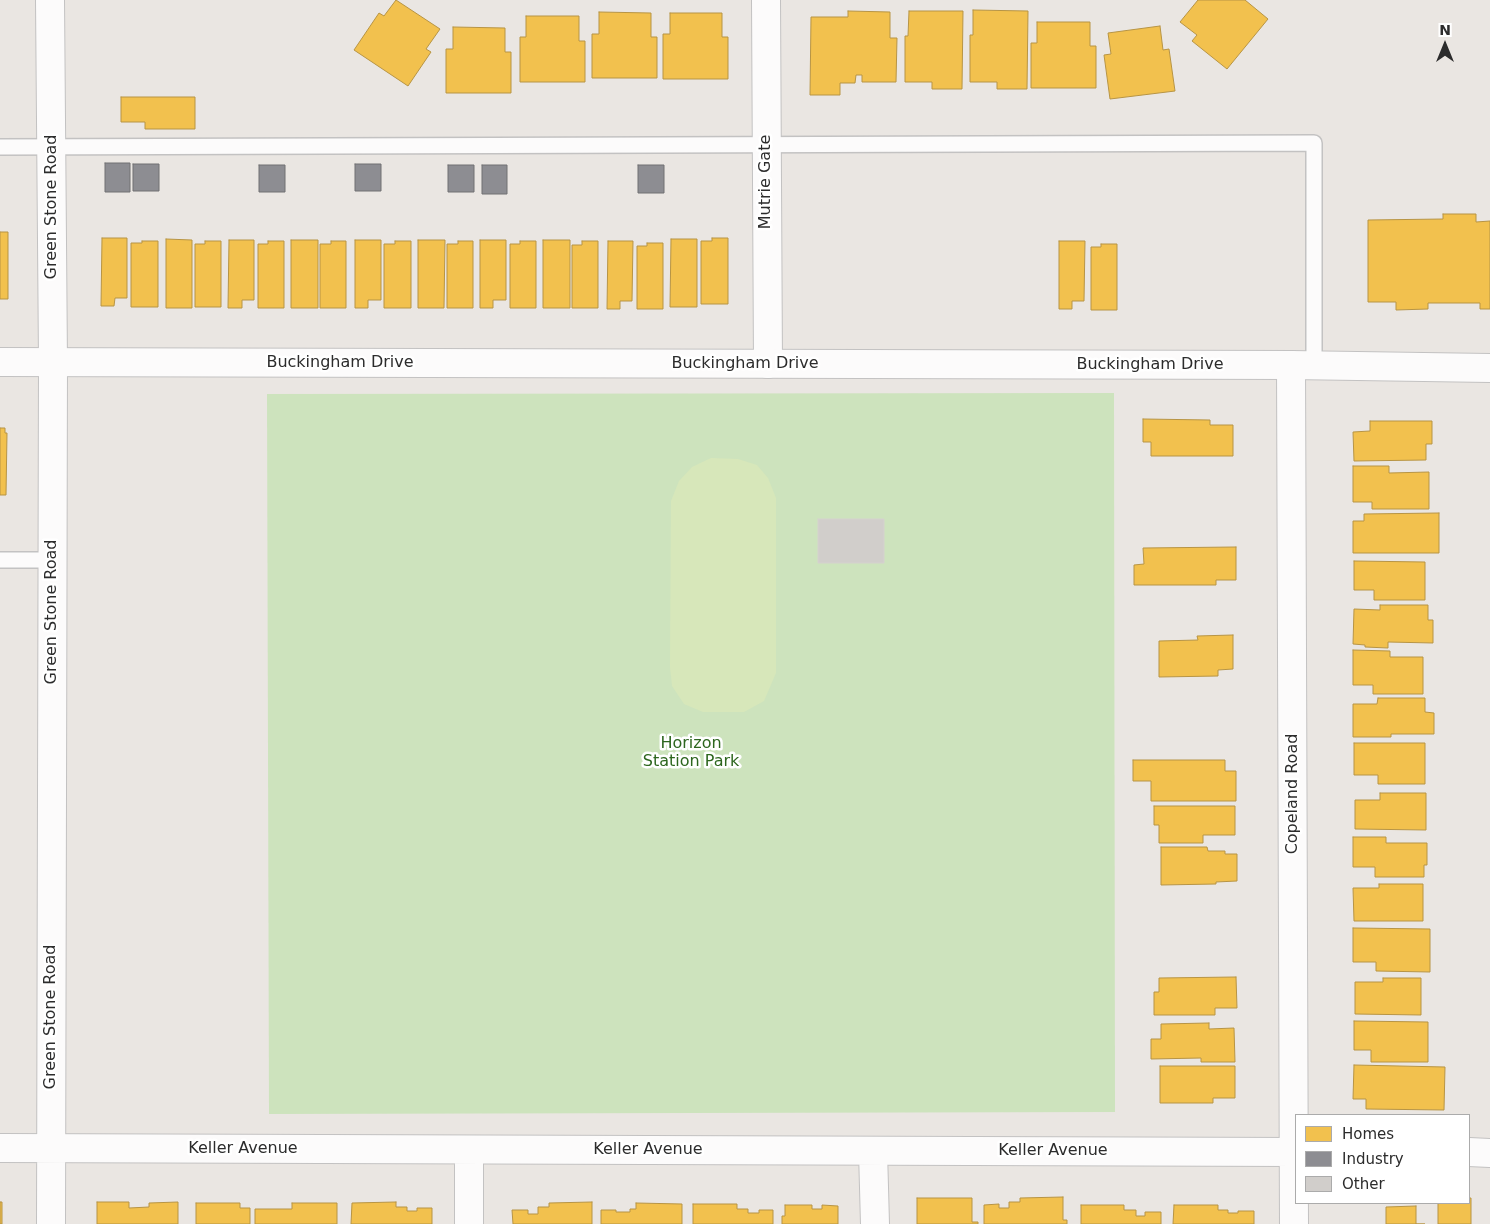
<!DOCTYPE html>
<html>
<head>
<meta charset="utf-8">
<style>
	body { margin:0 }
	#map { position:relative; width:1490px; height:1224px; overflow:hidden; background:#eae6e2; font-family:"DejaVu Sans",sans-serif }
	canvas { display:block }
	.legend { position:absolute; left:1295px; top:1114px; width:175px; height:90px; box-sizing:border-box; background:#fff; border:1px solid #ababab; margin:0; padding:6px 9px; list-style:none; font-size:15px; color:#2c2c2c }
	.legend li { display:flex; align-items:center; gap:10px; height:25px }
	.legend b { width:25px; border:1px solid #ababab }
	.north { position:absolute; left:1420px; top:20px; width:50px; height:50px; -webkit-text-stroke:4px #fff; paint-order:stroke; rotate:0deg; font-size:14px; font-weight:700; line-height:20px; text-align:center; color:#2c2c2c }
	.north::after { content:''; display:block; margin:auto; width:18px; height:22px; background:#2c2c2c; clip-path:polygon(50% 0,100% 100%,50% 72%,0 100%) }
</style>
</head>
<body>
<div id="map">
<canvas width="1490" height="1224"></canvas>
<ul class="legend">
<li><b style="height:14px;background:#f2c14e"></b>Homes</li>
<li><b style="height:14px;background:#8d8d92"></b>Industry</li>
<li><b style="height:14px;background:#d1cecb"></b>Other</li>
</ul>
<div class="north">N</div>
</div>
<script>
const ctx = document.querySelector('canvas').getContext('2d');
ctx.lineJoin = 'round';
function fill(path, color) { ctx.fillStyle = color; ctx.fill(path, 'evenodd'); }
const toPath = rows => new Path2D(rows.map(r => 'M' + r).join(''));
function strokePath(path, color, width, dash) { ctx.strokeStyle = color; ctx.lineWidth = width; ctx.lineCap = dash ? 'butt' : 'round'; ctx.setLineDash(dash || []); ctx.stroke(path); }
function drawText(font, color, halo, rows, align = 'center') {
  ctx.font = font + ' "DejaVu Sans",sans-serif'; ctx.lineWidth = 5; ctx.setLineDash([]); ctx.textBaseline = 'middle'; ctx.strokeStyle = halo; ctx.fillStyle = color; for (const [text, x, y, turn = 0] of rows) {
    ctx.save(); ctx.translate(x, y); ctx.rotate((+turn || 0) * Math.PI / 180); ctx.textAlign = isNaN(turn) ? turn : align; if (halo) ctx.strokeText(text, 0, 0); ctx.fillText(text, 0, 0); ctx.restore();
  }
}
fill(toPath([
	[1114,393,1115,1112,269,1114,267,394]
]), '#cde3bd');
fill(toPath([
	[711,458,738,459,757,465,768,478,776,498,776,673,764,701,744,712,703,712,684,704,672,686,670,667,671,501,679,481,692,467]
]), '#d7e7ba');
const homes = toPath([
	[396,0,440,29,426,49,431,52,408,86,354,50,379,13,384,16,396,0],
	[1198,0,1245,0,1268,19,1227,69,1192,41,1197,35,1180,22,1198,0],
	[973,10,1028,11,1027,89,997,89,997,82,970,82,970,35,973,35,973,10],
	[848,11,890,12,890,38,897,38,896,82,862,82,862,75,856,75,855,83,840,83,840,95,810,95,811,17,848,17,848,11],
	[909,11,963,11,962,89,932,89,932,82,905,82,905,36,908,36,909,11],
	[599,12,651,13,651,37,657,37,657,78,592,78,592,34,599,34,599,12],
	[670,13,722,13,722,37,728,37,728,79,663,79,663,34,670,34,670,13],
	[526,16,579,16,579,41,585,41,585,82,520,82,520,37,526,37,526,16],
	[1037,22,1090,22,1090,46,1096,46,1096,88,1031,88,1031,43,1037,43,1037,22],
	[1160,26,1163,50,1169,49,1175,91,1110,99,1104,55,1111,54,1108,33,1160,26],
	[453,27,505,28,505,52,511,52,511,93,446,93,446,49,453,49,453,27],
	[121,97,195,97,195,129,145,129,145,122,121,122,121,97],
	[1443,214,1476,214,1476,222,1490,221,1490,309,1480,309,1480,303,1428,303,1428,309,1396,310,1396,302,1368,302,1368,220,1443,219,1443,214],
	[0,232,8,232,8,299,0,299,0,232],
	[102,238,127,238,127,298,115,298,114,306,101,306,102,238],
	[712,238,728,238,728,304,701,304,701,241,712,241,712,238],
	[166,239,192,240,192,308,166,308,166,239],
	[671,239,697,239,697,307,670,307,671,239],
	[229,240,254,240,254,300,242,300,242,308,228,308,229,240],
	[291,240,318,240,318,308,291,308,291,240],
	[355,240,381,240,381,300,368,300,368,308,355,308,355,240],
	[418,240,445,240,444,308,418,308,418,240],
	[480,240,506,240,506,300,493,300,493,308,480,308,480,240],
	[543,240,570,240,570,308,543,308,543,240],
	[142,241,158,241,158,307,131,307,131,243,142,243,142,241],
	[205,241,221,241,221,307,195,307,195,244,205,244,205,241],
	[268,241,284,241,284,308,258,308,258,244,268,244,268,241],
	[331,241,346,241,346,308,320,308,320,244,331,244,331,241],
	[395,241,411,241,411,308,384,308,384,244,395,244,395,241],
	[458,241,473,241,473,308,447,308,447,244,458,244,458,241],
	[520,241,536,241,536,308,510,308,510,244,520,244,520,241],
	[582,241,598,241,598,308,572,308,572,245,582,245,582,241],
	[608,241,633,241,632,301,620,301,620,309,607,309,608,241],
	[1059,241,1085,241,1084,301,1072,301,1072,309,1059,309,1059,241],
	[647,243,663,243,663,309,637,309,637,246,647,246,647,243],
	[1101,244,1117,244,1117,310,1091,310,1091,247,1101,247,1101,244],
	[1143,419,1210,420,1210,425,1233,425,1233,456,1151,456,1151,442,1143,442,1143,419],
	[1370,421,1432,421,1432,444,1426,444,1426,460,1354,461,1353,432,1370,431,1370,421],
	[0,428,5,428,5,433,7,433,6,495,0,495,0,428],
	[1353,466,1389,466,1389,473,1429,472,1429,509,1372,509,1372,502,1353,502,1353,466],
	[1439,513,1439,553,1353,553,1353,521,1364,521,1364,514,1439,513],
	[1236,547,1236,580,1216,580,1216,585,1134,585,1134,565,1144,564,1143,548,1236,547],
	[1354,561,1425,562,1425,600,1374,600,1374,590,1354,590,1354,561],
	[1380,605,1428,605,1428,620,1433,620,1433,643,1388,642,1388,648,1365,647,1365,645,1353,644,1354,609,1380,610,1380,605],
	[1233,635,1233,669,1218,670,1218,676,1159,677,1159,641,1198,640,1197,636,1233,635],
	[1353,650,1390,651,1390,657,1423,657,1423,694,1373,694,1373,685,1353,685,1353,650],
	[1378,698,1425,698,1425,712,1434,713,1434,734,1391,734,1391,737,1353,737,1353,704,1377,704,1378,698],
	[1354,743,1425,743,1425,784,1378,784,1378,775,1354,775,1354,743],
	[1133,760,1225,760,1225,771,1236,771,1236,801,1151,801,1151,781,1133,781,1133,760],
	[1380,793,1426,793,1426,830,1355,829,1355,800,1380,800,1380,793],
	[1154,806,1235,806,1235,835,1203,835,1203,843,1159,843,1159,825,1154,825,1154,806],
	[1353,837,1386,837,1386,843,1427,843,1427,865,1424,865,1424,877,1375,877,1375,867,1353,867,1353,837],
	[1161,847,1207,847,1208,851,1225,851,1225,854,1237,854,1237,881,1216,882,1216,884,1161,885,1161,847],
	[1379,884,1423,884,1423,921,1354,921,1353,888,1379,888,1379,884],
	[1353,928,1430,929,1430,972,1376,971,1376,962,1353,962,1353,928],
	[1236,977,1237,1008,1215,1008,1215,1015,1154,1015,1154,992,1159,992,1159,978,1236,977],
	[1383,978,1421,978,1421,1015,1355,1014,1355,982,1383,982,1383,978],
	[1354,1021,1428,1022,1428,1062,1371,1062,1371,1050,1354,1050,1354,1021],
	[1209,1023,1209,1029,1234,1028,1235,1062,1201,1062,1201,1058,1151,1059,1151,1039,1161,1039,1161,1024,1209,1023],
	[1354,1065,1445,1067,1444,1110,1366,1109,1366,1099,1353,1099,1354,1065],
	[1160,1066,1235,1066,1235,1098,1213,1098,1213,1103,1160,1103,1160,1066],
	[1063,1197,1063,1220,1067,1220,1067,1224,984,1224,984,1205,999,1204,999,1208,1009,1208,1009,1202,1020,1202,1020,1198,1063,1197],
	[917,1198,972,1198,972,1222,978,1222,978,1224,917,1224,917,1198],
	[1469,1198,1471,1198,1471,1224,1438,1224,1438,1203,1469,1203,1469,1198],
	[0,1202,2,1202,2,1224,0,1224,0,1202],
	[97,1202,129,1202,129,1208,149,1207,149,1203,178,1202,178,1224,97,1224,97,1202],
	[396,1202,396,1207,407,1207,407,1211,417,1211,417,1208,432,1208,432,1224,351,1224,352,1203,396,1202],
	[592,1202,592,1224,513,1224,512,1210,528,1210,528,1214,538,1214,538,1207,549,1207,549,1203,592,1202],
	[196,1203,240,1203,240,1208,250,1208,250,1224,196,1224,196,1203],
	[292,1203,337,1203,337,1224,255,1224,255,1209,292,1209,292,1203],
	[636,1203,682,1204,682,1224,601,1224,601,1210,616,1210,616,1212,630,1212,630,1209,636,1209,636,1203],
	[693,1204,737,1204,737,1209,748,1209,748,1213,759,1213,759,1210,773,1210,773,1224,693,1224,693,1204],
	[785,1205,812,1205,812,1209,822,1209,822,1205,838,1206,838,1224,782,1224,782,1216,785,1216,785,1205],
	[1081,1205,1124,1205,1124,1210,1136,1210,1136,1216,1145,1216,1145,1212,1161,1212,1161,1224,1081,1224,1081,1205],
	[1174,1205,1218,1205,1218,1210,1228,1210,1228,1213,1238,1213,1238,1211,1254,1211,1254,1224,1173,1224,1174,1205],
	[1416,1206,1416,1224,1425,1224,1386,1224,1386,1207,1416,1206]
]);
fill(homes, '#f2c14e');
strokePath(homes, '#b79444', 1);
const industry = toPath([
	[105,163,130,163,130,192,105,192,105,163],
	[133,164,159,164,159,191,133,191,133,164],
	[355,164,381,164,381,191,355,191,355,164],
	[259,165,285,165,285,192,259,192,259,165],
	[448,165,474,165,474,192,448,192,448,165],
	[482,165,507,165,507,194,482,194,482,165],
	[638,165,664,165,664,193,638,193,638,165]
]);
fill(industry, '#8d8d92');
strokePath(industry, '#707073', 1);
const building = toPath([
	[818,519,884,519,884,563,818,563,818,519]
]);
fill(building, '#d1cecb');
strokePath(building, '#d5d2ce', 1);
const service = toPath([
	[0,147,1314,143,1314,365],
	[0,560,52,560]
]);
const minor = toPath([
	[50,0,53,362,51,1224],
	[766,0,768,364],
	[1291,365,1294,1224],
	[0,1148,1296,1152],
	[469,1150,469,1224],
	[873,1151,875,1224],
	[1469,1152,1490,1153]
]);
const tertiary = toPath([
	[0,362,1291,365,1490,368]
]);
strokePath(service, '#c3c2c2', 18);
strokePath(minor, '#c3c2c2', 30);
strokePath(tertiary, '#c3c2c2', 30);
strokePath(service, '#fcfbfb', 15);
strokePath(minor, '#fcfbfb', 28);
strokePath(tertiary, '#fcfbfb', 28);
drawText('16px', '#2c2c2c', '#fff', [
	["Mutrie Gate",766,182,-90],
	["Green Stone Road",52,207,-90],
	["Buckingham Drive",340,363],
	["Buckingham Drive",745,364],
	["Buckingham Drive",1150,365],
	["Green Stone Road",52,612,-90],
	["Copeland Road",1293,794,-90],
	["Green Stone Road",51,1017,-90],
	["Keller Avenue",243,1149],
	["Keller Avenue",648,1150],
	["Keller Avenue",1053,1151]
]);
drawText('16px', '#2d661e', '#fff', [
	["Horizon",691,744],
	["Station Park",691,762]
]);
</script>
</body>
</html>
